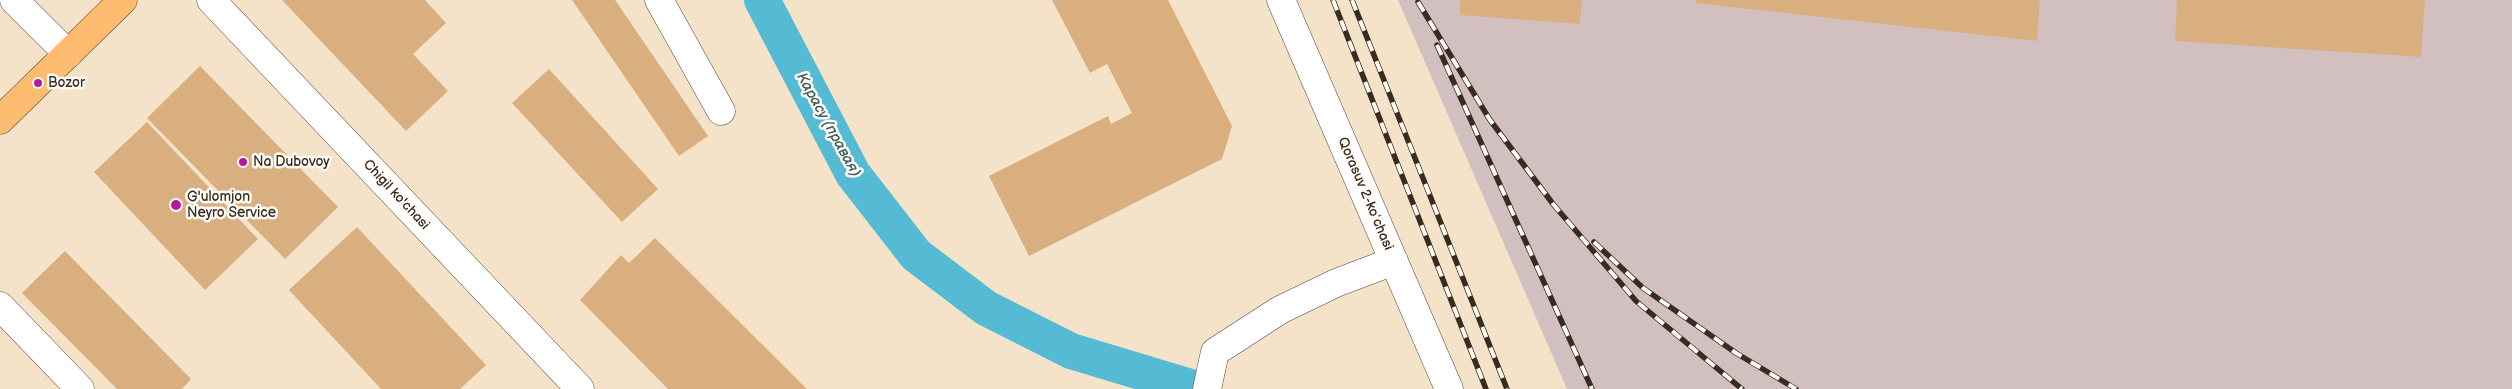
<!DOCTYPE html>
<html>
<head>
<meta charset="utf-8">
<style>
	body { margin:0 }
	canvas { display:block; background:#f4e3c9 }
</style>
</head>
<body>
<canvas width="2512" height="389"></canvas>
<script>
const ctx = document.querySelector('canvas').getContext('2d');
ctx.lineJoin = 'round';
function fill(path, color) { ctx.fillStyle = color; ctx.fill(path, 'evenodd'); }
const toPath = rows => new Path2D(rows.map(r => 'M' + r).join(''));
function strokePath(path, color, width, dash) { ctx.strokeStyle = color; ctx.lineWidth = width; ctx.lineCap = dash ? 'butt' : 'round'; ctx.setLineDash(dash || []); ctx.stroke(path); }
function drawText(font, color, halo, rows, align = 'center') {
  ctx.font = font + ' "Balsamiq Sans",sans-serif'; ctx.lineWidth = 5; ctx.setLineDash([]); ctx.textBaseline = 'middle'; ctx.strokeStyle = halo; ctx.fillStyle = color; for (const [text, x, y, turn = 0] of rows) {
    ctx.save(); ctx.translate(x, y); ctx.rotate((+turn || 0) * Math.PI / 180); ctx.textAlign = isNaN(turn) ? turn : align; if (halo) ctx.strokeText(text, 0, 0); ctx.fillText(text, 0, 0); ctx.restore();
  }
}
fill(toPath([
	[1398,0,2512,0,2512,389,1567,389]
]), '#d2bfbf');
strokePath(toPath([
	[762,0,853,174,916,255,986,308,1071,351,1197,389]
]), '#55bad3', 36);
fill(toPath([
	[282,0,425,0,446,23,413,54,448,91,406,131],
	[572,0,615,0,708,136,679,156],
	[1052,0,1168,0,1232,126,1222,159,1029,256,989,176,1108,116,1111,124,1132,113,1107,64,1090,73],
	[1460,0,1582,0,1580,24,1460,15],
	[1696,0,2040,0,2037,41,1696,3],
	[2177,0,2425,0,2421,57,2175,41],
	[200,66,338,207,285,259,147,118],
	[549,69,658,189,622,222,512,103],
	[147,122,258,239,205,290,94,172],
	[357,227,486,365,460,389,381,389,289,290],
	[655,238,807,389,668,389,580,300,621,255,629,263],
	[65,251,191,379,182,389,117,389,22,293]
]), '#daaf7f');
const minor = toPath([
	[14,0,68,54],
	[211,0,580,389],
	[659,0,721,111],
	[1281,0,1449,389],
	[0,306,80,389],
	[1207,389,1215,352,1280,310,1336,283,1394,261]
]);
const major = toPath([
	[0,120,123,0]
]);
strokePath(minor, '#574638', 29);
strokePath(major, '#574638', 29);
strokePath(minor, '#fff', 28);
strokePath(major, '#fdbc70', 28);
const rail = toPath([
	[1333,0,1486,389],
	[1352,0,1507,389],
	[1418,2,1490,120,1553,204,1636,301,1742,389],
	[1437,45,1592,389],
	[1594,242,1643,288,1736,353,1796,389]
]);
strokePath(rail, '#3b2a1e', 5.5);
strokePath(rail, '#fdfcf7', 4, [11]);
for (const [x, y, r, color] of [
	[38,83,5,"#b5179e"],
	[243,162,5,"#b5179e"],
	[176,205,6,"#b5179e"]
]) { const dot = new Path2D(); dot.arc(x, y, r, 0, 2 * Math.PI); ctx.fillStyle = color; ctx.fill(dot); strokePath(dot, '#fdfcf7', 2); }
drawText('14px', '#3b2a1e', '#fdfcf7', [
	["Bozor",48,83],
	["Na Dubovoy",253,162],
	["G'ulomjon",187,197],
	["Neyro Service",187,213]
], 'left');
drawText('14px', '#3b2a1e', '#fdfcf7', [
	["Qorasuv 2-koʻchasi",1365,194,67],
	["Chigil ko'chasi",396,195,47]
]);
drawText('italic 15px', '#445c5d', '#fdfcf7', [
	["Карасу (правая)",828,125,61]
]);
</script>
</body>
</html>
